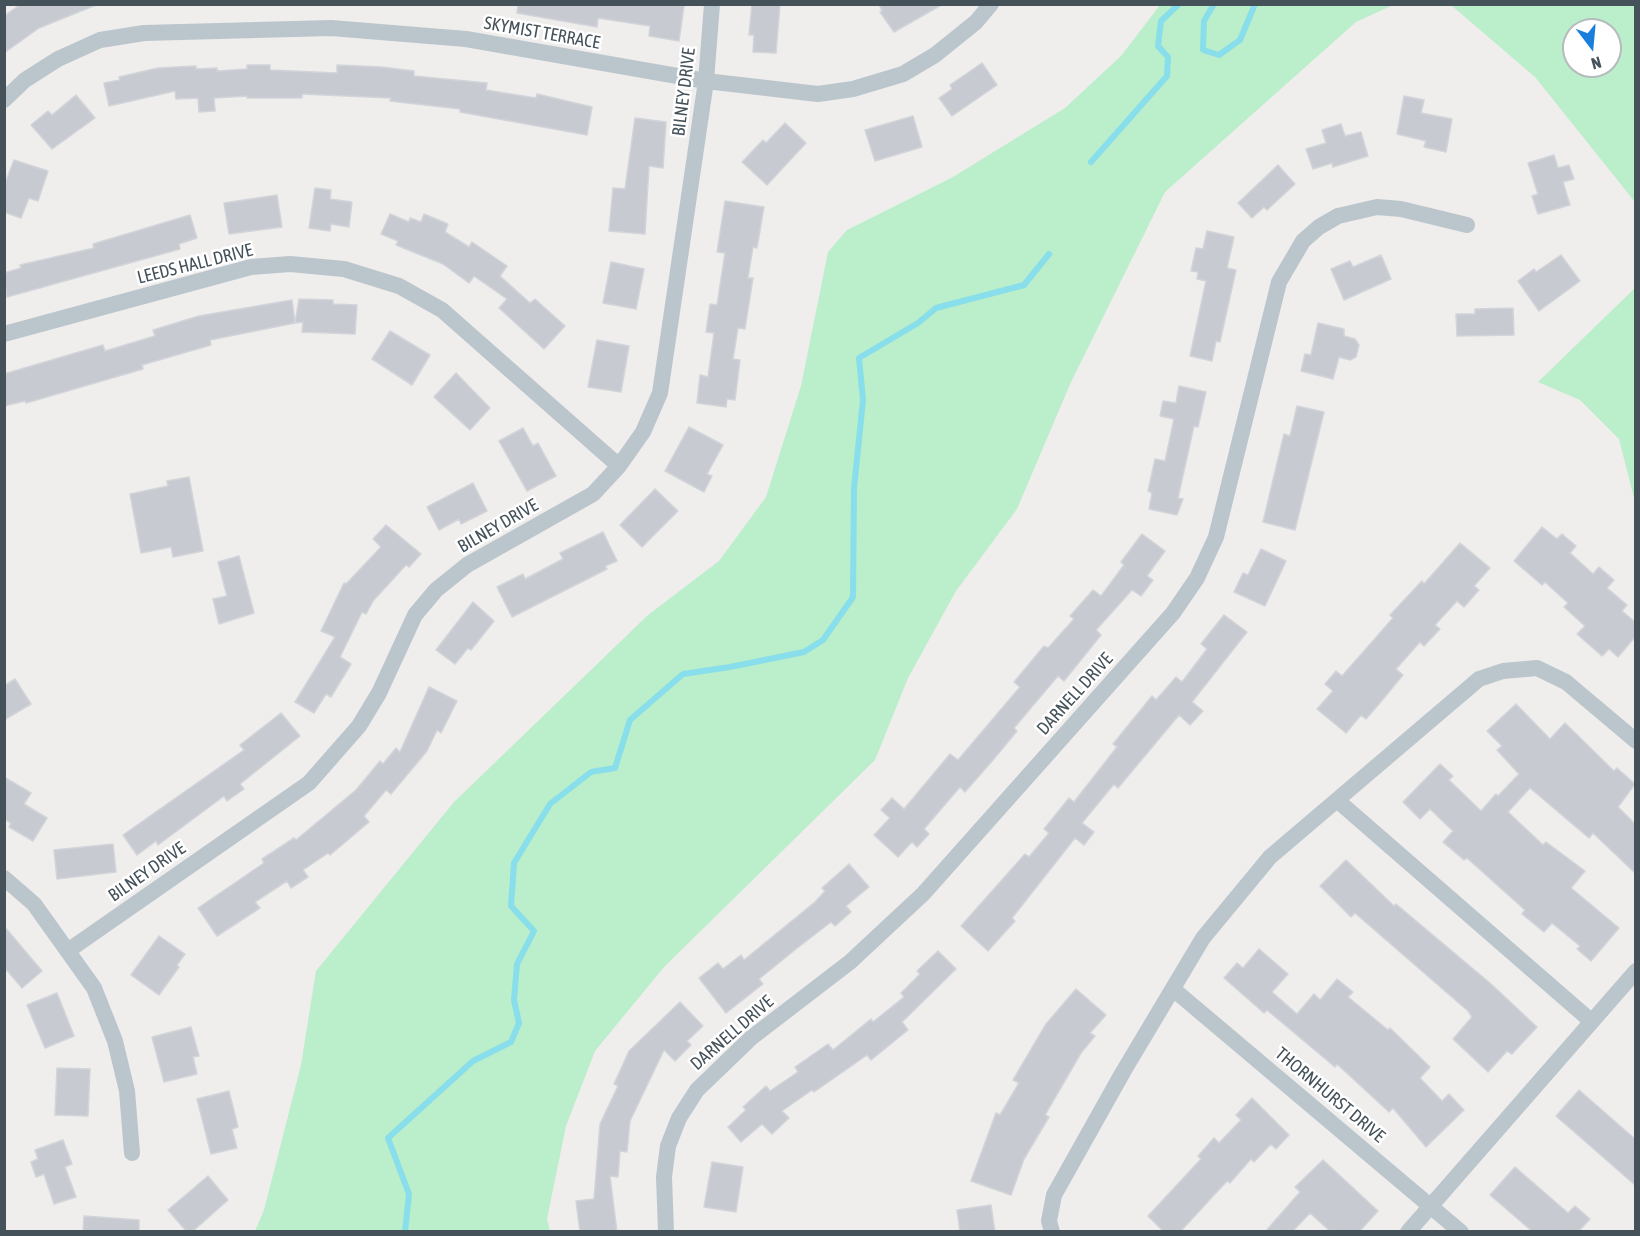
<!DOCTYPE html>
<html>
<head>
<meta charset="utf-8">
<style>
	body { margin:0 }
	#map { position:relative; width:1640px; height:1236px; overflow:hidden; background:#f0eded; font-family:"Asap Condensed",sans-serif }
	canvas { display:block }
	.frame { position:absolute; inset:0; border:6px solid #45525a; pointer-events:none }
	.north { position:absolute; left:1562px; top:18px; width:60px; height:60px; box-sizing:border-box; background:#fff; border:2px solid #b5babd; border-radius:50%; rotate:164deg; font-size:16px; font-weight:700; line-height:24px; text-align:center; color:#45525a }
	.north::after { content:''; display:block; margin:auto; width:21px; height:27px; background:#1a7edc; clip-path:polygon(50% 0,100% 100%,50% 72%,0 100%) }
</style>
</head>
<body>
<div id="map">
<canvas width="1640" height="1236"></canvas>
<div class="frame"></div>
<div class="north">N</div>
</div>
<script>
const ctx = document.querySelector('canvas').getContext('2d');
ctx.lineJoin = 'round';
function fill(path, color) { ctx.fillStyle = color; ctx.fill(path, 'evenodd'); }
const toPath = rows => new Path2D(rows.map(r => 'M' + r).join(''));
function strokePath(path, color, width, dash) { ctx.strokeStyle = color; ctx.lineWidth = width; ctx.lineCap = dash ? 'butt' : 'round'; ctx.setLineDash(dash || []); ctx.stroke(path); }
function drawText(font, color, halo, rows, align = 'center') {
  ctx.font = font + ' "Asap Condensed",sans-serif'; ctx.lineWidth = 5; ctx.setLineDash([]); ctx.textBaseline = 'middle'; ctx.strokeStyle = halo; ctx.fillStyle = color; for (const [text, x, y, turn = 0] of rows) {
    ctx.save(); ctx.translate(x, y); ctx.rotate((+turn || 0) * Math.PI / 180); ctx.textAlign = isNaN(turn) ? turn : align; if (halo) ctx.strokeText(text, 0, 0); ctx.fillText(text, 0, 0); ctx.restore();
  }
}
fill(toPath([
	[1160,5,1393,5,1356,22,1165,192,1071,382,1017,509,956,591,908,678,875,760,664,967,595,1051,566,1126,547,1219,550,1231,255,1231,264,1210,301,1065,316,971,454,802,648,615,719,561,766,497,801,386,828,252,847,230,953,177,1065,108,1121,56],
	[1451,5,1635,5,1635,202,1535,77],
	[1574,30,1610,30,1610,66,1574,66],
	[1635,288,1635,502,1619,439,1580,400,1538,382]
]), '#bbeeca');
strokePath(toPath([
	[1214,4,1204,21,1203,50,1219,55,1240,40,1255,4],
	[1091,162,1167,76,1168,57,1158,46,1161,21,1179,4],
	[405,1232,409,1194,388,1138,473,1061,511,1042,519,1023,514,1000,517,964,534,931,511,906,514,863,550,804,591,772,615,768,630,720,683,674,730,667,804,652,823,640,853,597,854,488,863,400,859,358,918,323,936,308,1024,285,1049,254]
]), '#88deea', 6);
const building = toPath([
	[21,4,96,4,96,5,39,28,4,53,4,16,21,4],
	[518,4,668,4,684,6,679,41,649,36,650,26,598,18,597,27,517,13,518,4],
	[752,4,780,4,776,53,753,52,754,35,749,35,752,4],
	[879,4,943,4,894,32,880,12,882,11,879,4],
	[982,63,997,85,952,116,939,98,952,89,950,85,982,63],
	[247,65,270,65,270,70,337,73,337,65,381,67,414,71,414,76,487,83,486,90,536,98,537,94,592,107,587,135,460,112,460,109,390,101,391,98,302,94,302,98,247,98,247,96,214,98,215,111,199,112,198,98,176,99,175,91,109,106,104,83,120,80,119,77,158,68,196,66,196,69,217,68,217,71,247,69,247,65],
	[76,95,95,118,52,149,31,125,48,111,52,115,76,95],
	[1404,96,1424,100,1421,113,1452,119,1446,152,1424,147,1426,141,1397,134,1404,96],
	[913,116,922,147,875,161,865,130,913,116],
	[635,118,666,122,663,168,649,166,645,234,609,231,613,188,625,189,635,118],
	[785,123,806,143,767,185,742,162,763,140,766,143,785,123],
	[1341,124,1345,136,1361,132,1368,156,1333,167,1332,163,1313,169,1306,149,1326,143,1322,130,1341,124],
	[1554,155,1558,168,1569,165,1574,179,1563,182,1570,205,1538,214,1532,196,1538,194,1528,163,1554,155],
	[14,160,48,171,38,201,29,198,21,218,4,212,4,186,14,160],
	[1278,165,1295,184,1267,210,1264,207,1252,218,1238,203,1278,165],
	[315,188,331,190,330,199,352,202,349,227,331,224,330,231,309,228,315,188],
	[277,195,282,227,229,234,224,203,277,195],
	[725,201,764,207,757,248,753,247,748,278,753,278,745,329,738,328,733,359,740,360,735,400,727,399,726,407,697,403,700,375,708,377,714,333,706,332,710,304,717,305,725,253,717,252,725,201],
	[390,214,409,222,410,218,421,222,424,214,448,224,445,232,469,247,472,242,507,266,500,276,530,303,535,299,565,326,544,349,499,308,507,299,474,276,469,283,443,264,396,245,398,241,381,234,390,214],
	[190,215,197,238,179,244,180,249,7,297,4,273,21,268,20,265,94,248,93,244,190,215],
	[1207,231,1234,237,1227,268,1236,270,1220,342,1216,341,1212,361,1190,356,1206,281,1197,279,1198,272,1191,271,1196,248,1203,249,1207,231],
	[1381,255,1391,279,1344,300,1331,269,1350,261,1353,267,1381,255],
	[1561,255,1580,281,1539,311,1518,281,1534,269,1536,272,1561,255],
	[611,262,644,269,636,309,603,303,611,262],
	[299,299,333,300,333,304,357,305,355,334,302,332,303,322,295,323,299,299],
	[292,300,295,323,210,340,211,345,142,365,143,369,26,403,25,401,4,406,4,374,103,345,105,351,155,336,153,330,199,316,292,300],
	[1513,308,1514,335,1457,336,1456,314,1475,314,1475,309,1513,308],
	[1318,323,1344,329,1344,336,1355,339,1359,345,1356,357,1350,360,1339,357,1333,379,1301,371,1305,354,1311,355,1318,323],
	[390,331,430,355,412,385,372,359,390,331],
	[597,340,629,346,621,392,588,387,597,340],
	[456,373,490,408,470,430,434,397,456,373],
	[1179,386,1206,392,1198,427,1194,426,1178,498,1183,499,1177,515,1149,509,1152,493,1148,491,1155,459,1165,461,1174,419,1160,416,1163,401,1176,403,1179,386],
	[1297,406,1324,412,1295,530,1263,522,1284,434,1290,436,1297,406],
	[689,427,723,445,707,474,712,476,704,492,665,471,689,427],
	[523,428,533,446,538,443,556,476,527,491,499,441,523,428],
	[189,477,203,551,173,557,171,547,141,553,130,494,168,486,167,481,189,477],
	[473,483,487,511,461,524,459,519,439,530,427,507,473,483],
	[655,489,678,511,642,547,620,525,655,489],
	[386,525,421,554,409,567,406,565,373,601,366,614,362,612,340,657,351,664,331,697,326,694,314,713,295,702,335,637,321,631,344,583,346,584,381,547,373,539,386,525],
	[1542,527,1557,539,1562,534,1576,546,1570,553,1593,574,1599,567,1614,580,1607,588,1627,605,1622,611,1635,622,1635,637,1618,657,1609,649,1602,656,1577,634,1585,626,1564,607,1568,603,1545,582,1542,585,1514,561,1542,527],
	[603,532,617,561,605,566,607,569,512,617,497,587,523,574,525,579,563,559,560,553,603,532],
	[1142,534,1165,551,1147,576,1153,580,1141,596,1132,590,1096,630,1101,635,1064,681,1058,676,1014,728,1017,731,993,760,965,792,960,787,924,829,929,834,917,847,912,842,898,857,874,835,890,818,881,810,892,798,904,809,950,754,958,760,1020,687,1014,682,1044,646,1048,648,1074,619,1070,616,1093,590,1101,596,1124,565,1121,562,1142,534],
	[1460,543,1490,568,1474,586,1479,590,1464,607,1457,601,1435,625,1440,629,1424,646,1420,642,1396,669,1403,675,1379,704,1366,719,1361,715,1346,733,1317,709,1333,691,1325,684,1336,671,1342,676,1393,618,1390,615,1422,581,1424,584,1460,543],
	[1261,549,1286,561,1265,606,1234,592,1243,573,1248,575,1261,549],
	[239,556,254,613,219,624,213,599,227,596,218,562,239,556],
	[473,602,494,621,471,650,468,648,455,664,436,650,473,602],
	[1224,615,1247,632,1192,702,1203,711,1190,725,1179,715,1118,788,1114,784,1082,823,1094,832,1084,845,1075,838,1012,918,1015,921,988,951,961,926,1025,854,1029,857,1049,833,1044,829,1069,798,1074,802,1117,747,1113,744,1152,696,1156,700,1176,677,1182,682,1207,649,1201,644,1224,615],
	[15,679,31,704,4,720,4,686,15,679],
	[429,687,457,701,441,733,437,730,427,751,391,794,386,790,364,816,369,822,330,855,328,853,303,870,308,877,291,888,287,881,255,902,260,908,217,936,198,908,264,863,262,859,294,838,296,840,356,790,380,761,383,764,396,748,400,752,429,687],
	[1516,704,1550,739,1565,723,1614,771,1617,768,1635,784,1618,807,1635,824,1635,873,1593,833,1589,838,1530,788,1508,812,1543,845,1546,842,1585,871,1571,888,1619,928,1591,961,1577,949,1580,946,1552,923,1544,932,1522,914,1525,910,1467,858,1464,860,1443,842,1453,831,1430,809,1420,819,1403,802,1440,764,1453,776,1449,780,1481,811,1496,794,1498,796,1519,774,1497,750,1502,746,1487,731,1516,704],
	[281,713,300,736,240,784,244,789,227,801,224,796,158,845,156,841,137,855,123,835,244,750,240,745,281,713],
	[4,777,31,793,24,804,47,818,33,841,9,827,11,823,4,819,4,777],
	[113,844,116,872,57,879,54,850,113,844],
	[1346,860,1394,906,1396,904,1491,984,1537,1027,1512,1054,1507,1051,1488,1072,1453,1039,1472,1017,1468,1011,1355,913,1351,917,1320,886,1346,860],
	[849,864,869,887,846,906,851,912,835,926,831,922,796,949,759,979,763,984,726,1013,699,978,718,963,723,969,741,955,744,960,815,902,825,891,822,888,849,864],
	[4,926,42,971,22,988,4,967,4,926],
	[159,936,185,954,177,965,179,967,159,995,131,975,159,936],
	[1259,949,1288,974,1272,992,1297,1014,1314,994,1320,1000,1337,979,1353,992,1348,997,1388,1030,1390,1028,1430,1067,1420,1078,1442,1101,1449,1094,1464,1110,1426,1147,1393,1108,1389,1112,1337,1064,1335,1067,1267,1010,1264,1013,1224,978,1237,963,1243,968,1259,949],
	[938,951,956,969,902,1022,908,1030,871,1060,867,1055,814,1092,812,1090,782,1111,789,1118,772,1134,762,1124,741,1142,728,1127,746,1110,743,1107,766,1086,770,1091,798,1072,795,1067,828,1044,833,1050,871,1019,873,1022,904,997,901,993,920,974,917,971,938,951],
	[1076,989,1106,1015,1090,1033,1095,1036,1081,1053,1045,1115,1049,1117,1024,1159,1011,1195,971,1181,996,1113,1000,1115,1019,1083,1013,1080,1046,1024,1076,989],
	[57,993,74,1036,45,1048,27,1005,57,993],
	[680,1002,703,1026,687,1041,691,1045,675,1061,664,1050,630,1121,627,1152,620,1151,618,1177,610,1176,617,1232,580,1232,576,1201,594,1199,600,1124,618,1086,614,1084,629,1051,680,1002],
	[191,1027,199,1056,193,1057,197,1074,164,1082,152,1037,191,1027],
	[57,1068,90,1069,88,1116,55,1115,57,1068],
	[1579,1090,1635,1139,1635,1185,1556,1116,1579,1090],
	[229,1091,238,1127,232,1129,237,1148,211,1154,197,1099,229,1091],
	[1252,1098,1289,1135,1276,1149,1271,1144,1254,1162,1251,1159,1230,1183,1227,1181,1180,1232,1164,1232,1148,1216,1201,1159,1198,1156,1214,1138,1219,1143,1241,1120,1236,1115,1252,1098],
	[63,1140,72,1164,65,1167,76,1197,54,1204,44,1174,36,1177,31,1162,38,1159,35,1150,63,1140],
	[1323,1160,1378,1211,1359,1232,1331,1232,1310,1213,1292,1232,1265,1232,1300,1192,1295,1187,1323,1160],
	[712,1162,743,1167,736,1212,704,1207,712,1162],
	[1515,1167,1568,1213,1575,1206,1590,1219,1578,1232,1533,1232,1490,1195,1515,1167],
	[208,1176,228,1200,192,1232,187,1232,168,1210,208,1176],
	[991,1205,995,1232,960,1232,957,1210,991,1205],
	[84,1216,139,1220,139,1232,83,1232,84,1216]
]);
fill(building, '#c7cad0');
strokePath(building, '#d1d4d9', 1.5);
strokePath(toPath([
	[4,100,25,80,58,59,100,40,144,33,331,28,466,39,706,81,818,94,853,89,903,74,935,55,976,22,991,4],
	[4,334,251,267,290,264,344,269,399,286,442,310,619,466],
	[1338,801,1591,1021],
	[4,878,34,904,94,988,115,1041,127,1091,132,1153],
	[69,950,309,783,359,726,379,693,415,615,436,590,467,565,593,494,619,466,643,432,660,393,706,81,712,4],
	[1173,989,1461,1232],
	[666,1232,664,1177,668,1146,679,1118,697,1090,751,1038,850,962,923,894,1173,613,1197,578,1216,537,1279,282,1303,241,1319,227,1338,216,1377,207,1401,209,1467,225],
	[1052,1232,1049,1221,1054,1195,1123,1072,1203,938,1270,857,1479,679,1503,671,1537,668,1566,682,1636,741],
	[1408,1232,1636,971]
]), '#bbc6cc', 16);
drawText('18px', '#45525a', '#fff', [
	["SKYMIST TERRACE",542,33,10],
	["BILNEY DRIVE",684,92,-83],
	["LEEDS HALL DRIVE",195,264,-14],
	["BILNEY DRIVE",498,526,-30],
	["DARNELL DRIVE",1075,694,-48],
	["BILNEY DRIVE",147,872,-35],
	["DARNELL DRIVE",732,1033,-41],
	["THORNHURST DRIVE",1330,1095,40]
]);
</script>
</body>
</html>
